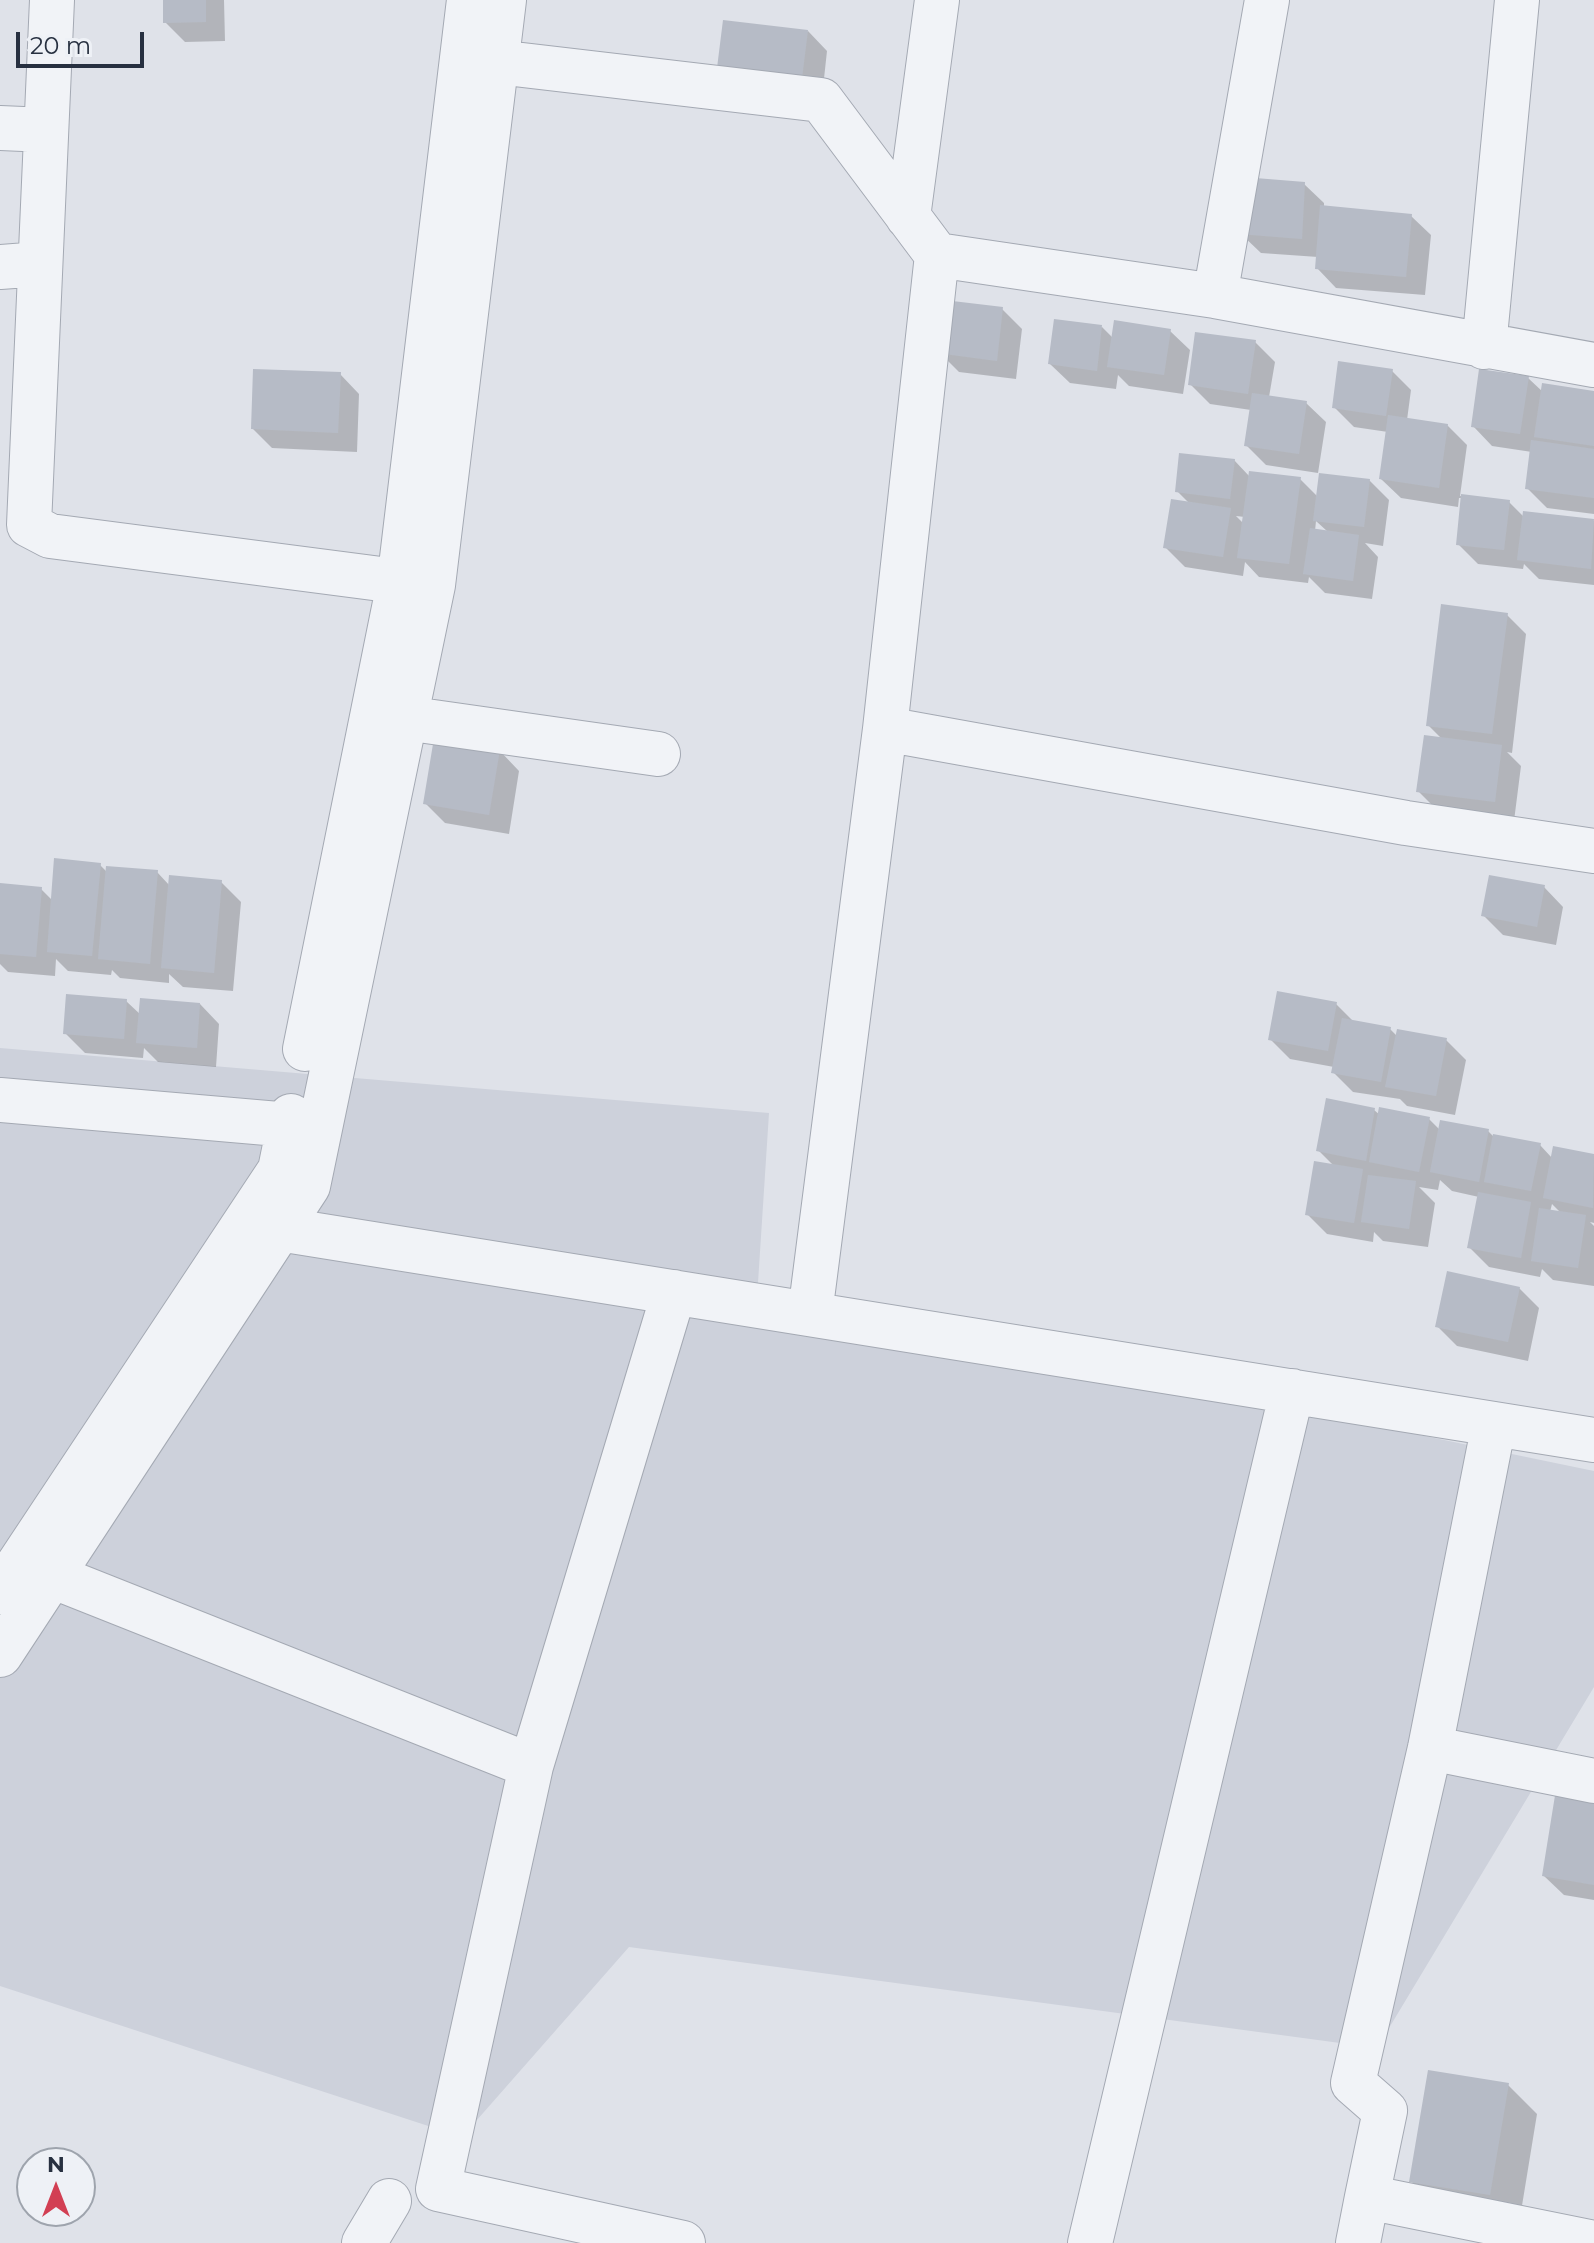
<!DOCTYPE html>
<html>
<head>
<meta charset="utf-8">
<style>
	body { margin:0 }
	#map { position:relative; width:1594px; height:2243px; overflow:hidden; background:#dfe2e9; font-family:Montserrat,sans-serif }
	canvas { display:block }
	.north { position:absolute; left:16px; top:2147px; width:80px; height:80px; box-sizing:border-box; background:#eef1f6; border:2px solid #9ea4ad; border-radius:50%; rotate:0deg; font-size:22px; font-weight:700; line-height:32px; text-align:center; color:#273040 }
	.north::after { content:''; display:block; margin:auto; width:28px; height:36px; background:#d23f53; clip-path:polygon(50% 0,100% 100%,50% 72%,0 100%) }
	.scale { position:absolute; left:16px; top:32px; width:128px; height:36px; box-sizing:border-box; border:4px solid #273040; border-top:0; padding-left:10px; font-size:24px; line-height:28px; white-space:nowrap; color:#273040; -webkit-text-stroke:6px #eef1f6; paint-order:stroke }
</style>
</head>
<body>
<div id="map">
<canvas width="1594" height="2243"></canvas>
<div class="north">N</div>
<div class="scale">20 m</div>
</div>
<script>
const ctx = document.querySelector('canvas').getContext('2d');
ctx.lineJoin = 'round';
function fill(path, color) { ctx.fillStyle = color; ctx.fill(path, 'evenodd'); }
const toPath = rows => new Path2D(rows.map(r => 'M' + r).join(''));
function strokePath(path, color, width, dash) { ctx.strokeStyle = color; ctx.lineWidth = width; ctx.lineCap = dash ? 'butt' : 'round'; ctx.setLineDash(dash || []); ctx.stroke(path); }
fill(toPath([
	[0,1048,769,1113,757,1298,1594,1471,1594,1687,1377,2048,629,1947,462,2137,0,1986]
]), '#cdd1db');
fill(toPath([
	[165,0,224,0,225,41,185,42,165,22],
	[808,31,827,51,822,97,739,87],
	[1304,184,1324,203,1324,208,1411,216,1431,235,1425,295,1336,288,1317,268,1318,257,1261,253,1241,234],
	[1002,309,1022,329,1016,379,959,372,939,352],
	[1102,327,1114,339,1170,331,1190,350,1183,394,1129,386,1118,375,1116,389,1070,383,1050,364],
	[1255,342,1275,362,1269,397,1306,403,1326,422,1318,473,1266,465,1246,445,1251,410,1210,404,1190,384],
	[1392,371,1411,390,1407,420,1447,425,1467,445,1460,496,1509,502,1524,517,1525,513,1594,521,1594,585,1539,579,1524,564,1523,569,1478,564,1458,544,1463,498,1459,498,1458,507,1401,498,1381,479,1388,432,1354,427,1334,407],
	[340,374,359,394,357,452,272,448,253,429],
	[1528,378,1543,392,1594,393,1594,514,1547,508,1527,488,1532,452,1492,446,1473,426],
	[1234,460,1250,477,1300,479,1318,497,1369,480,1389,500,1383,546,1365,543,1378,557,1372,599,1325,593,1309,577,1308,583,1259,577,1245,562,1243,576,1185,567,1165,547,1189,503,1177,491],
	[1236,516,1245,517,1244,524],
	[1316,521,1328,532,1315,531],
	[1507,615,1526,634,1512,753,1507,752,1521,766,1514,821,1438,811,1418,791,1442,739,1428,725],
	[500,751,519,771,509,834,445,823,425,803],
	[100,865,107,872,157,872,170,886,221,882,241,902,233,991,183,987,169,974,169,983,120,978,112,970,111,975,68,971,56,959,55,976,8,972,0,964,0,885,41,889,53,901],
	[1544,887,1563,907,1556,945,1503,935,1483,915],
	[126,1001,141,1015,200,1004,219,1024,216,1067,158,1062,144,1048,143,1058,85,1053,65,1033],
	[1336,1004,1355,1023,1390,1029,1397,1036,1446,1040,1466,1060,1455,1115,1407,1106,1400,1099,1353,1092,1333,1072,1334,1067,1290,1059,1270,1039],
	[1374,1110,1380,1115,1429,1119,1440,1130,1488,1131,1493,1136,1540,1145,1552,1158,1554,1148,1594,1156,1594,1223,1590,1222,1594,1226,1594,1286,1553,1280,1542,1269,1540,1277,1489,1267,1469,1247,1479,1197,1452,1191,1440,1180,1438,1190,1419,1187,1435,1203,1428,1247,1383,1241,1374,1232,1373,1242,1327,1234,1307,1214,1334,1166,1318,1150],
	[1552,1204,1561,1213,1550,1212],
	[1519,1288,1539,1308,1528,1361,1457,1346,1437,1326],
	[1594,1791,1594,1900,1564,1895,1544,1876],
	[1508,2085,1537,2114,1519,2224,1441,2210,1411,2181]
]), '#0003');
fill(toPath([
	[163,0,206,0,206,22,163,23],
	[723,20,808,30,802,78,717,68],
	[1243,177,1305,182,1302,239,1239,234],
	[1320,205,1412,214,1406,277,1315,269],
	[944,300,1003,307,997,361,937,353],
	[1054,319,1102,325,1097,371,1048,364],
	[1114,320,1171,329,1164,375,1107,367],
	[1195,332,1256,340,1248,394,1188,385],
	[1338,361,1393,369,1386,416,1332,408],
	[253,369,341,372,338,433,251,429],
	[1479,369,1529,376,1520,434,1471,427],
	[1542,383,1594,391,1594,446,1534,437],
	[1252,393,1307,401,1299,454,1244,446],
	[1388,415,1448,424,1439,488,1379,479],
	[1531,440,1594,449,1594,498,1525,489],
	[1179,453,1235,459,1230,499,1175,492],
	[1249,471,1301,477,1289,564,1237,558],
	[1319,473,1370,479,1364,527,1313,521],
	[1461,494,1510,500,1504,550,1456,545],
	[1171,499,1231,508,1223,557,1163,548],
	[1523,511,1594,519,1591,569,1517,560],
	[1310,528,1359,535,1353,581,1303,574],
	[1441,604,1508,613,1492,734,1426,726],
	[1424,735,1502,745,1495,802,1416,792],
	[434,738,500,749,489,815,423,804],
	[54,858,101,863,92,956,47,952],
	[106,866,158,870,150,964,98,959],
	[169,875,222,880,214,973,161,968],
	[1489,875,1545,885,1537,927,1481,916],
	[0,883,42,887,36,957,0,954],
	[1277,991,1337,1002,1328,1051,1268,1040],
	[66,994,127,999,124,1039,63,1034],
	[140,998,200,1003,197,1048,136,1043],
	[1342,1018,1391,1027,1381,1082,1331,1073],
	[1397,1029,1447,1038,1436,1096,1385,1087],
	[1326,1098,1375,1108,1366,1161,1316,1151],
	[1379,1107,1430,1117,1419,1172,1369,1162],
	[1440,1120,1489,1129,1479,1182,1430,1172],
	[1493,1134,1541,1143,1531,1191,1484,1182],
	[1553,1146,1594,1154,1593,1208,1543,1198],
	[1314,1161,1363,1169,1354,1223,1305,1215],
	[1368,1175,1416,1181,1409,1229,1361,1222],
	[1478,1192,1531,1202,1521,1258,1467,1248],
	[1539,1208,1586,1215,1578,1268,1531,1261],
	[1447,1271,1520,1287,1508,1342,1435,1327],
	[1557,1783,1594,1789,1594,1885,1542,1876],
	[1428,2070,1509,2083,1490,2195,1409,2182]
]), '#b6bbc6');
const minor = toPath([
	[52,0,29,525,50,536,427,585],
	[497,62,821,100,937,255,1215,296,1267,0],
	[0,128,46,130],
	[908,217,937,0],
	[0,267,40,264],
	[1215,296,1594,365],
	[1484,347,1517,0],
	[405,718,658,754],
	[885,729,1406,823,1594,851],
	[305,1049,399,583,469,0],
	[0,1100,290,1125],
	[255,1221,279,1229,1594,1440],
	[810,1314,885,729,937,255],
	[52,1576,531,1766,438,2189,683,2243],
	[0,1592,280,1170,291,1116],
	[0,1655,308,1186,433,585,504,0],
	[1430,1748,1594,1781],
	[531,1766,674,1292],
	[1367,2197,1385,2111,1353,2083,1430,1748,1494,1424],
	[364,2243,389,2201],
	[1090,2243,1292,1391],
	[1358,2243,1367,2197,1594,2243]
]);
strokePath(minor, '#a4a9b3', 46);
strokePath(minor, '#f1f3f7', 44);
</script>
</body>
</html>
